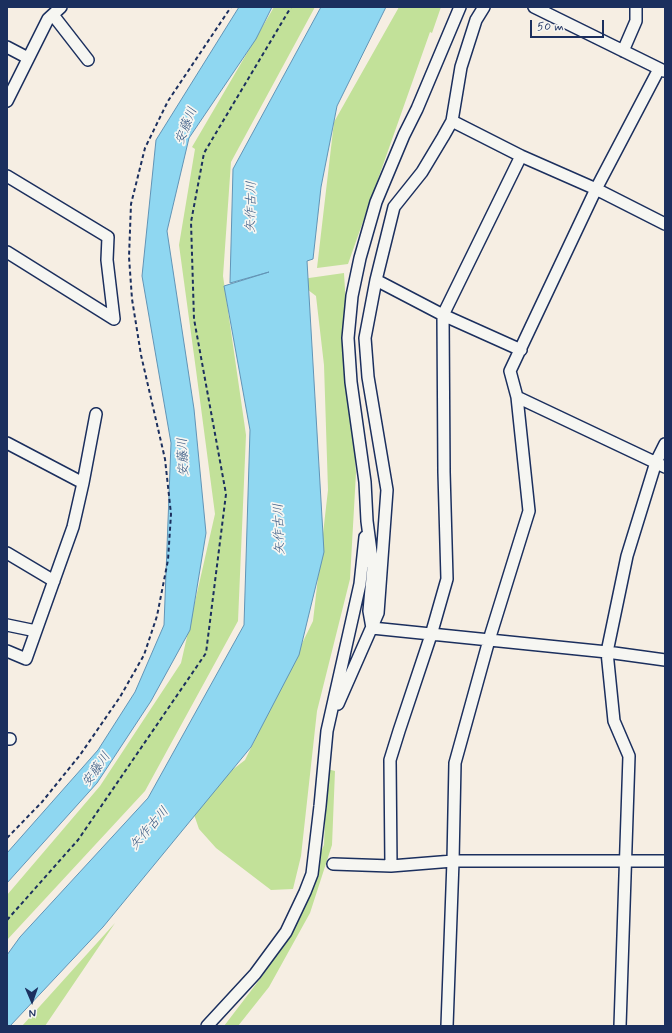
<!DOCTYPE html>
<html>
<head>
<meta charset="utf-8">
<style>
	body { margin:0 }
	#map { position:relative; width:672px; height:1033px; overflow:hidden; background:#f6eee3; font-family:Mynerve,sans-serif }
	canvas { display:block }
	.frame { position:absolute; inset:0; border:8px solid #1b2f5e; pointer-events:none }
	.north { position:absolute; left:12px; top:981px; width:40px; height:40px; -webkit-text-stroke:3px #f6f6f2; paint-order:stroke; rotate:178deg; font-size:11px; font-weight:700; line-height:16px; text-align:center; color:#1b2f5e }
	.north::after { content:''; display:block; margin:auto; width:14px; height:18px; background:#1b2f5e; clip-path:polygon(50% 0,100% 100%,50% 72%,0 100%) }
	.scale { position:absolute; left:530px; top:20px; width:74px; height:18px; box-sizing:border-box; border:2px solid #1b2f5e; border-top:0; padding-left:5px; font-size:12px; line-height:14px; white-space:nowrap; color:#1b2f5e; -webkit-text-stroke:3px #f6f6f2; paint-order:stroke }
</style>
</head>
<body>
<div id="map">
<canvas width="672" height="1033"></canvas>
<div class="frame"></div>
<div class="north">N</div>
<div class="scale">50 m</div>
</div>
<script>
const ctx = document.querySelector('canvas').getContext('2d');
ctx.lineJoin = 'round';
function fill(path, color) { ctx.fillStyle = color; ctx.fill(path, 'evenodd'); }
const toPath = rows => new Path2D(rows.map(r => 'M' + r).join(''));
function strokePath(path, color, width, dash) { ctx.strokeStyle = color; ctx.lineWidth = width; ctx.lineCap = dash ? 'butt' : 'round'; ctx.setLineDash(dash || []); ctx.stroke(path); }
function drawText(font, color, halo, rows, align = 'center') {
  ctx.font = font + ' Mynerve,"Klee One",sans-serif'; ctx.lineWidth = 3.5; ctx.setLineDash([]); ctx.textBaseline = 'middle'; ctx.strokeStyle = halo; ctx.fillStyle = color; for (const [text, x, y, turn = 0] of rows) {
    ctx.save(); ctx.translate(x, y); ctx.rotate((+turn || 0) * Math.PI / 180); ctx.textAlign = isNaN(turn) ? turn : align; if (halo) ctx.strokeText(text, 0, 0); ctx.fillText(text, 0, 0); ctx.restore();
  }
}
fill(toPath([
	[274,7,315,7,231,162,223,276,246,435,238,621,145,791,7,940,7,895,100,786,181,663,215,514,196,370,179,245,195,149,192,147],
	[399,7,441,7,432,33,430,32,348,264,317,268,334,122],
	[344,273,356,473,350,579,317,711,301,856,293,889,271,890,216,848,199,829,190,803,245,760,313,621,328,490,324,365,316,296,295,280],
	[327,769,335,771,332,845,310,913,269,987,238,1026,224,1026,263,975,324,845],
	[115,923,45,1026,22,1026]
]), '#c2e199');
const water = toPath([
	[239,7,272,7,256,39,189,138,167,231,194,409,206,533,190,630,151,701,97,783,7,883,7,853,98,750,135,692,164,625,171,443,142,276,156,140,239,7],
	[321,7,386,7,337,106,321,187,313,259,307,261,324,552,299,655,251,747,103,927,10,1026,7,1026,7,955,20,937,148,798,244,625,250,430,224,286,269,272,230,283,233,169,321,7]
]);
fill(water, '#8fd7f1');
strokePath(water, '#6194b6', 1);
const street = toPath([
	[484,7,476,20,461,67,452,121,443,137,422,172,394,207,376,280,443,315,521,350],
	[534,7,664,71],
	[53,15,88,60],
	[7,47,28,58],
	[623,51,636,21,636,7],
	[7,101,48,19,61,7],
	[452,121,521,156,596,189,665,224],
	[7,176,108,237,107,260,114,319,7,252],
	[517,397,665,467],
	[7,443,83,483,73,527,26,659,7,651],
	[83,483,96,414],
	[7,553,54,581],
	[7,625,36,631],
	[372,628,369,611,373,567,367,521,365,482,351,382,348,338,352,296,360,258,376,202,404,135,417,109,460,7],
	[372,628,607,652,665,660],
	[338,704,378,613,387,490,368,377,365,338,376,280],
	[7,739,10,739],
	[333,864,391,866,453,861,665,861],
	[391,866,390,760,399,731,431,635,447,579,444,472,443,315,521,156],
	[207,1026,255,974,286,932,305,892,312,874,320,806,327,731,360,584,365,537],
	[447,1026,453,861,455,763,489,640,529,511,517,397,510,371,596,189,659,69],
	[620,1026,629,756,614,721,607,652,627,556,656,462,665,444]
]);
strokePath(street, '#1b2f5e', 14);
strokePath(toPath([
	[7,838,42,802,80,755,120,697,144,655,157,616,168,560,171,514,165,459,141,355,132,299,129,257,131,204,145,148,168,101,231,7],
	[7,920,78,840,206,653,226,494,194,319,191,222,204,153,291,7]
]), '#1b2f5e', 2, [4, 3]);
strokePath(street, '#f6f6f2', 11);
drawText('italic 13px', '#385983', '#f6f6f2', [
	["安藤川",187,126,-69],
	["矢作古川",252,207,-89],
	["安藤川",184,457,-92],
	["矢作古川",280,529,-92],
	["安藤川",97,770,-55],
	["矢作古川",150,829,-49]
]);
</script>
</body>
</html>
